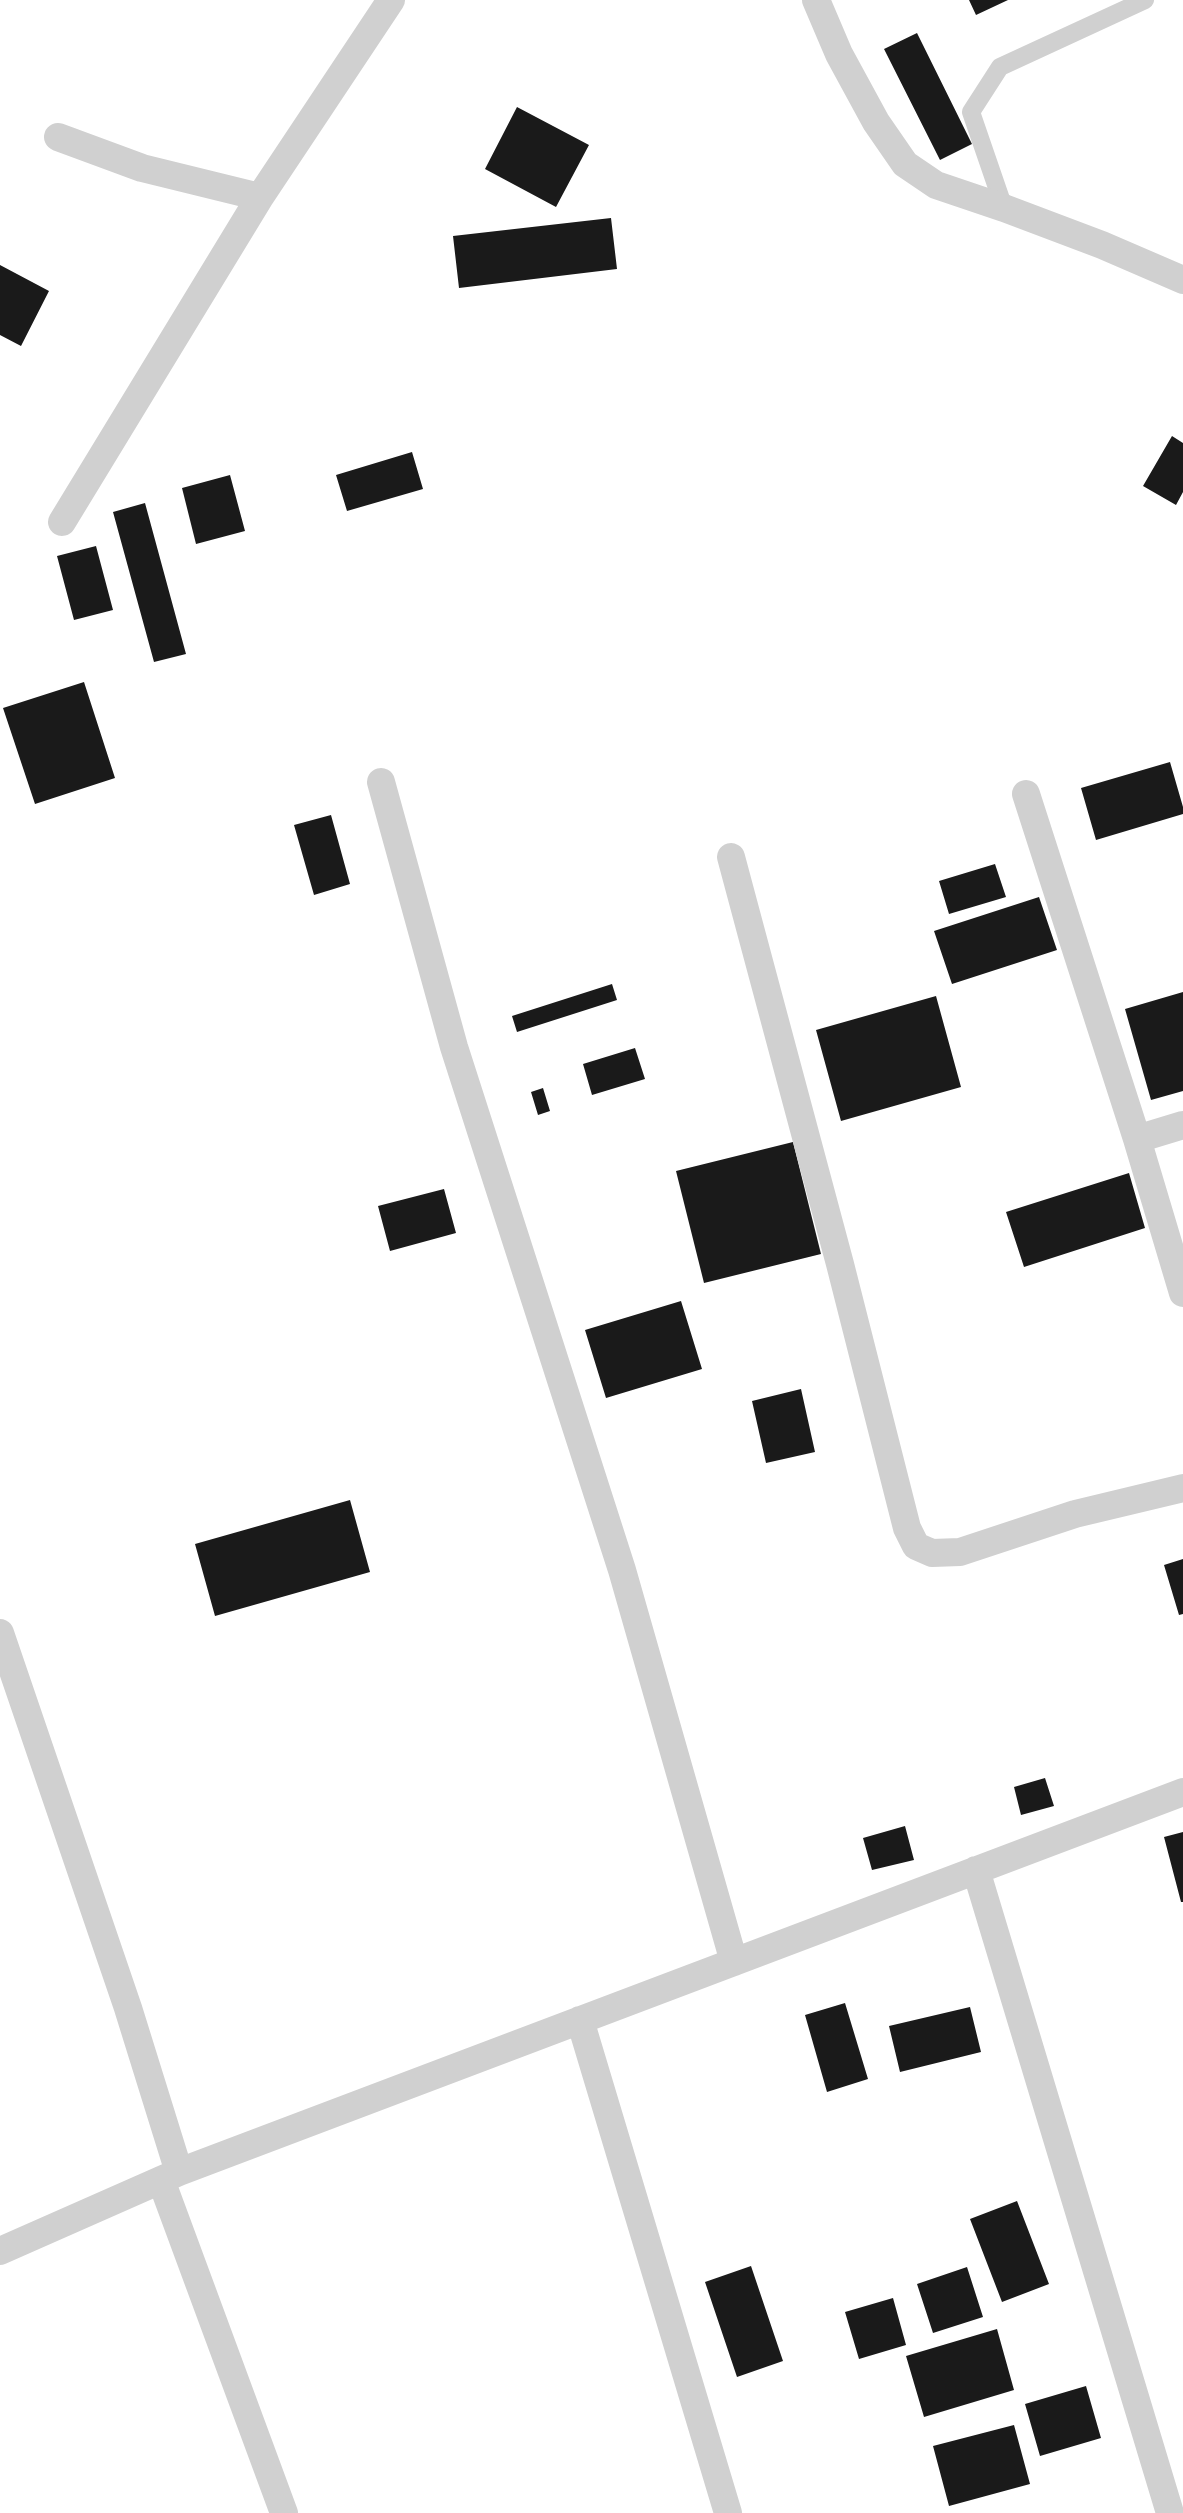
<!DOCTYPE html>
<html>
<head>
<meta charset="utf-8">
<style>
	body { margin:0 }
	canvas { display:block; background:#fff }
</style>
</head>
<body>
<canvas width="1183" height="2513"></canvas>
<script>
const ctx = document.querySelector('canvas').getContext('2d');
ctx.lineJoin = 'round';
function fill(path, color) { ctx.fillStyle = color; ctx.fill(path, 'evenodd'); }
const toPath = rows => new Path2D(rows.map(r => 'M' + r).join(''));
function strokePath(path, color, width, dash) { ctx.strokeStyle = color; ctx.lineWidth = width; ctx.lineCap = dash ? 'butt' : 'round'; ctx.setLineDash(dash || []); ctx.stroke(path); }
fill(toPath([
	[969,0,1008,0,976,15],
	[917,33,972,144,940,160,884,49],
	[517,107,589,145,556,207,485,169],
	[611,218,617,269,459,288,453,236],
	[0,265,49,291,21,346,0,335],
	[1172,436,1183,443,1183,492,1176,505,1143,486],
	[412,452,423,489,347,511,336,475],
	[230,475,245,531,196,544,182,488],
	[145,503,186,654,154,662,113,512],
	[96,546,113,610,74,620,57,556],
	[84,682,115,778,35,804,3,708],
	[1170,762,1183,807,1183,814,1096,840,1081,788],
	[331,815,350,884,314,895,294,825],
	[995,864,1006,897,949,914,939,881],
	[1039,897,1057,950,952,984,934,931],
	[612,984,617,1000,517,1032,512,1016],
	[1183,992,1183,1091,1151,1100,1125,1009],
	[936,996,961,1087,841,1121,816,1030],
	[635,1048,645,1079,592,1095,583,1064],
	[543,1088,550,1111,538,1115,531,1092],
	[793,1142,821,1254,704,1283,676,1171],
	[1129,1173,1145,1228,1024,1267,1006,1212],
	[444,1189,456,1233,390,1251,378,1206],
	[681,1301,702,1369,606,1398,585,1330],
	[801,1389,815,1452,766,1463,752,1401],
	[350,1500,370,1572,215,1616,195,1544],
	[1183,1559,1183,1614,1179,1615,1164,1565],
	[1045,1778,1054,1806,1021,1815,1014,1787],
	[905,1826,914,1860,872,1870,863,1838],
	[1183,1832,1183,1902,1181,1902,1164,1837],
	[845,2003,868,2079,827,2092,805,2015],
	[970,2007,981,2052,900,2072,889,2026],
	[1017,2201,1049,2284,1002,2302,970,2219],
	[751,2266,783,2361,737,2377,705,2282],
	[967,2267,983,2317,933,2333,917,2284],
	[893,2298,906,2345,859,2359,845,2312],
	[997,2329,1014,2390,924,2417,906,2356],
	[1086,2386,1101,2438,1040,2456,1025,2404],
	[1014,2425,1030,2484,949,2506,933,2446]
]), '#1a1a1a');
strokePath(toPath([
	[1004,208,971,112,1000,67,1145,0]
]), '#d0d0d0', 18);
strokePath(toPath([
	[816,0,839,54,876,122,905,164,936,185,1004,208,1102,245,1183,280],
	[58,137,142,168,260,197],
	[62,522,260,197,391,0],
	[381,782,454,1047,622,1570,734,1962],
	[1026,794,1137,1139,1183,1293],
	[731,857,840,1264,907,1528,916,1546,932,1553,960,1552,1075,1514,1183,1488],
	[1137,1139,1183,1125],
	[0,1633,128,2008,179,2172],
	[976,1870,1170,2513],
	[580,2020,728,2513],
	[161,2180,284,2513],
	[0,2251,179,2172,1183,1792]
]), '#d0d0d0', 28);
</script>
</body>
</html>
